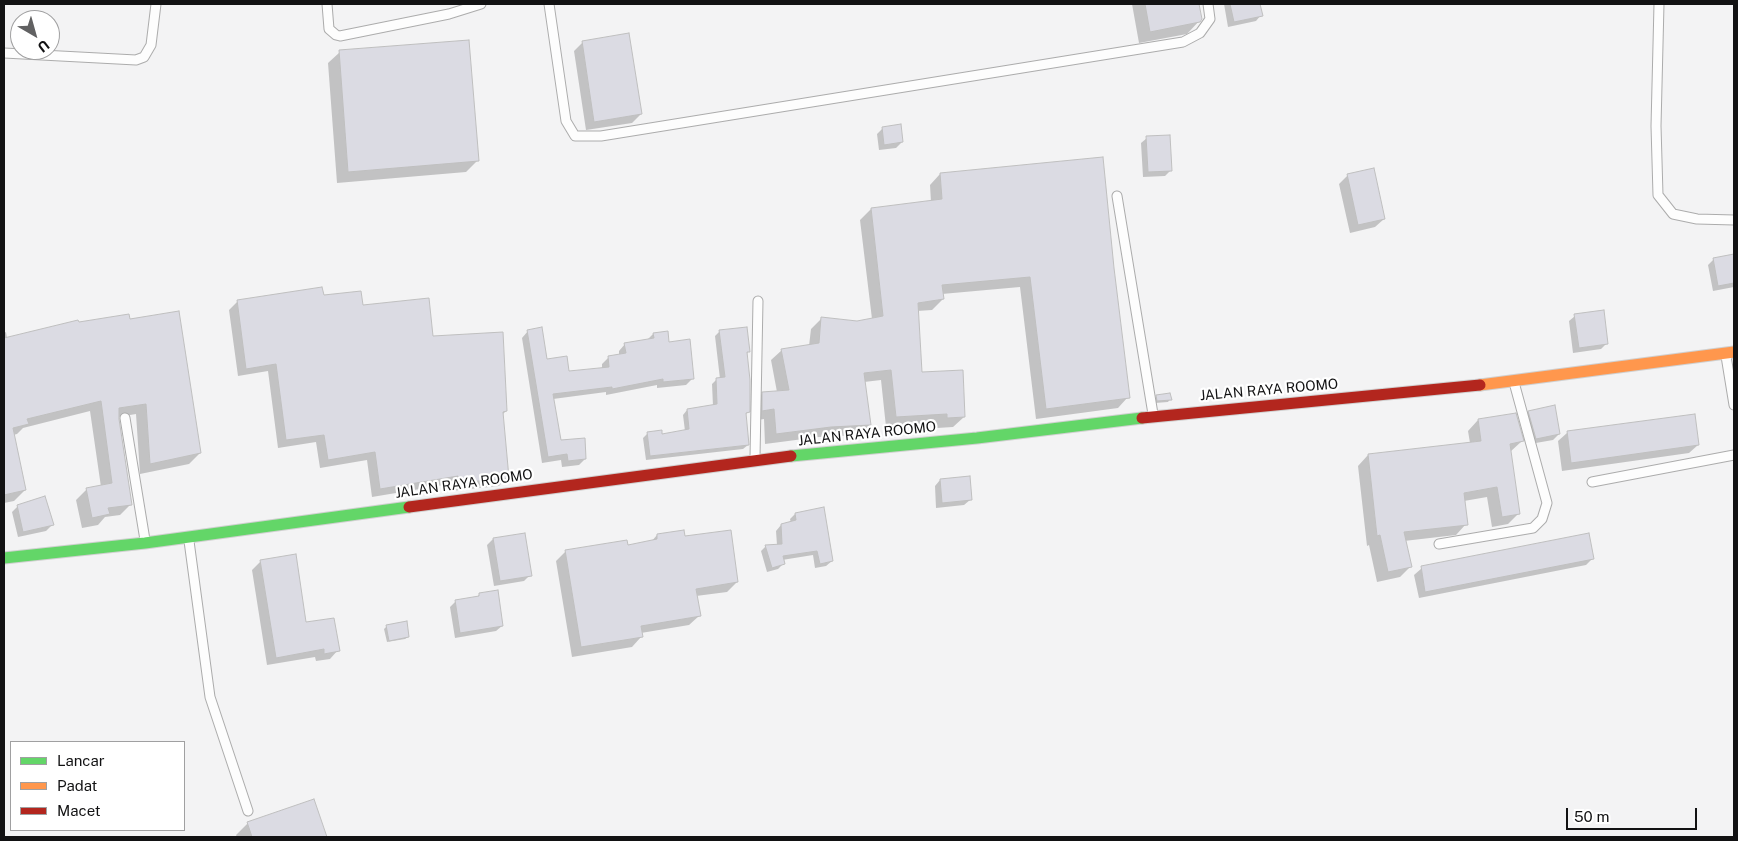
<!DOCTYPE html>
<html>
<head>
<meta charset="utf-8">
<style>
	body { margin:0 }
	#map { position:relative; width:1738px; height:841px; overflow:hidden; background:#f3f3f4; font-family:"Public Sans",sans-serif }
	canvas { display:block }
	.frame { position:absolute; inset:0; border:5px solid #121213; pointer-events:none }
	.legend { position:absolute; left:10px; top:741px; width:175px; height:90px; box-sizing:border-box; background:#fff; border:1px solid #a0a0a1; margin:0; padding:6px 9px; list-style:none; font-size:15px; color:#121213 }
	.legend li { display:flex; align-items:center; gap:10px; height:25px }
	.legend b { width:25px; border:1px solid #a0a0a1 }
	.north { position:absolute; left:10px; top:10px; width:50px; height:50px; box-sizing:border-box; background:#fff; border:1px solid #a0a0a1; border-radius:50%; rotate:142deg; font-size:14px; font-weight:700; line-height:20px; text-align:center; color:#121213 }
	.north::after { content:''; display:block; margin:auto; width:18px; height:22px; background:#616162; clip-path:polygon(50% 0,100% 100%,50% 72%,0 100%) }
	.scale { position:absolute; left:1566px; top:808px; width:131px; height:22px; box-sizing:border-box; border:2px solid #121213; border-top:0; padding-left:6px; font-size:15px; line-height:18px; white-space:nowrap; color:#121213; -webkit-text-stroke:4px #fff; paint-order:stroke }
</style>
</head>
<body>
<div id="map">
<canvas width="1738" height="841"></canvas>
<div class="frame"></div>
<ul class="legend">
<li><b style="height:6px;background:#63d668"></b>Lancar</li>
<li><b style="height:6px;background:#ff974d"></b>Padat</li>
<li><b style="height:6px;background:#b3261e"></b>Macet</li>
</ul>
<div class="north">U</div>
<div class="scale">50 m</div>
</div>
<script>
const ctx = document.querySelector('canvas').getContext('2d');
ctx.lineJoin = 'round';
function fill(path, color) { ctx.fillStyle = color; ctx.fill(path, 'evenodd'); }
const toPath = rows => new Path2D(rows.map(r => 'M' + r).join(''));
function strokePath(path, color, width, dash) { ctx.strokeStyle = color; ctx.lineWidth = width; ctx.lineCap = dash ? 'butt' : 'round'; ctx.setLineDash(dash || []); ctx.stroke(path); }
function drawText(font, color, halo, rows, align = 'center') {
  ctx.font = font + ' "Public Sans",sans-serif'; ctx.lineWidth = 4.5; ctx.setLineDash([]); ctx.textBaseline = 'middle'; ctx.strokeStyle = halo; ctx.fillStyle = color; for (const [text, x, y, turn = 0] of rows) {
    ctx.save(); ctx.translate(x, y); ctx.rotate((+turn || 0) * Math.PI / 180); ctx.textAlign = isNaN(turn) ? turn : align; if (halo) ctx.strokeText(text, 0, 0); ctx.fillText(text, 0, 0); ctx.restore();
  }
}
fill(toPath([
	[1132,4,1198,4,1201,19,1187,34,1139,43],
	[1224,4,1259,4,1261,15,1256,21,1228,27],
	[583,42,641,114,632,123,586,130,574,51],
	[340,52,477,161,466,172,337,183,328,63],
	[883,128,902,142,896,148,879,150,877,134],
	[1147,138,1171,170,1165,176,1143,177,1141,143],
	[940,174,1112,269,1128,397,1118,408,1036,419,1020,287,942,294,943,299,932,310,917,311,921,374,964,417,953,427,937,428,937,424,886,427,881,380,864,382,870,424,860,435,819,437,765,444,764,419,752,421,752,404,763,393,777,392,771,360,782,350,809,346,811,329,821,319,857,322,872,319,860,220,871,209,931,202,930,185],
	[1348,175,1384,219,1375,227,1350,233,1339,184],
	[1734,255,1734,287,1713,291,1708,265,1714,259],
	[323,297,362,307,432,337,506,411,502,415,507,477,499,486,451,491,450,484,372,497,367,460,320,468,316,442,278,448,268,371,238,376,229,310,238,301],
	[1575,316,1607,343,1601,349,1573,353,1569,321],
	[129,320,200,453,189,464,140,474,136,414,118,417,131,504,120,515,105,517,98,525,82,528,76,500,87,489,101,487,90,411,23,428,17,434,13,435,25,490,14,501,4,503,4,333,6,332,7,338,78,324],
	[528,331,546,360,568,373,602,369,602,364,608,358,619,356,619,351,625,344,647,340,653,334,668,343,692,379,686,385,657,388,657,385,606,395,606,392,553,399,560,441,585,459,579,465,562,467,561,460,542,463,522,338],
	[720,331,749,351,746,354,748,412,745,415,748,445,743,449,646,460,643,438,648,433,661,436,685,431,683,415,687,410,713,406,712,384,717,379,720,379,715,336],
	[1157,397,1170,399,1168,402,1155,403,1154,399],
	[1529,412,1559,434,1553,440,1530,444,1523,418],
	[1478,420,1522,441,1510,452,1519,513,1508,524,1492,527,1487,497,1464,501,1466,524,1456,535,1404,541,1410,567,1400,577,1377,582,1369,545,1367,546,1358,466,1368,455,1470,443,1468,431],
	[1567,433,1698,445,1689,453,1562,471,1558,441],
	[940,480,970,500,964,505,936,508,935,486],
	[18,506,52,525,46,531,18,537,12,512],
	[795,514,832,561,826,566,815,568,813,555,782,560,783,564,778,569,767,572,761,551,766,546,777,545,776,531,781,525,791,523,790,519],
	[524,534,530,575,524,581,494,586,487,545,493,539],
	[657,535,684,538,737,582,727,592,696,596,699,616,689,625,641,633,641,637,632,647,572,657,556,561,566,551,627,546,651,542],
	[1593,558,1586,565,1419,598,1414,575,1422,568],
	[261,561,305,624,338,650,330,659,316,661,315,657,267,665,252,570],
	[480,594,502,626,496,631,455,638,450,607,456,601,476,598],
	[387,626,408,637,405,639,387,642,384,629],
	[313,801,326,837,237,837,236,835,248,823]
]), '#0003');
const building = toPath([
	[1145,4,1199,4,1202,19,1200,22,1150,32,1145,4],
	[1230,4,1260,4,1263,16,1234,22,1230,4],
	[629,33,642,114,594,122,582,41,629,33],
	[469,40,479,161,348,172,339,50,469,40],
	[901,124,903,142,884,145,882,127,901,124],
	[1170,135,1172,171,1148,172,1146,136,1170,135],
	[1103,157,1114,268,1130,398,1046,409,1030,277,942,285,944,299,918,303,922,372,963,370,965,417,947,418,947,414,896,417,891,370,864,373,871,425,831,427,776,434,774,409,762,411,762,392,789,390,781,349,819,343,821,317,857,321,883,316,871,208,942,199,940,173,1103,157],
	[1374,168,1385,219,1358,225,1347,174,1374,168],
	[1734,254,1734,283,1718,286,1713,258,1734,254],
	[322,287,324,295,361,291,363,305,429,298,433,336,503,332,507,411,503,412,509,478,459,483,458,476,380,489,375,452,328,460,324,435,286,440,276,364,246,369,237,300,322,287],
	[1604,310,1608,344,1579,348,1574,314,1604,310],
	[179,311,201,453,150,464,146,404,119,408,119,419,132,505,108,508,110,514,92,518,86,488,112,483,101,401,27,419,29,424,13,428,26,490,4,495,4,338,78,320,79,322,129,314,130,319,179,311],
	[542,327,547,359,567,356,569,371,609,367,608,356,626,353,624,343,654,338,653,333,668,331,669,342,690,339,694,379,663,382,663,379,612,389,612,387,553,394,561,440,585,438,586,459,568,461,567,454,548,457,527,330,542,327],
	[747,327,750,352,747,352,750,380,750,412,746,413,749,445,650,456,647,432,662,430,662,434,689,429,687,409,717,404,716,378,725,377,719,330,747,327],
	[1170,393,1172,400,1157,401,1156,395,1170,393],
	[1555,405,1560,434,1536,439,1528,411,1555,405],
	[1516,413,1524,441,1510,444,1520,514,1502,517,1497,487,1464,493,1468,525,1404,532,1412,567,1388,572,1380,535,1377,536,1368,454,1481,441,1478,419,1516,413],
	[1695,414,1699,445,1571,463,1567,431,1695,414],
	[970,476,972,500,942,503,940,479,970,476],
	[45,496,54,525,23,532,17,505,45,496],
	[824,507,833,561,820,564,817,551,783,556,785,564,772,568,765,545,782,544,781,524,796,520,795,513,824,507],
	[684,530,685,536,731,530,738,582,696,589,701,616,641,626,643,637,581,647,565,550,627,540,628,545,657,539,657,534,684,530],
	[525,533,532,576,500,581,493,538,525,533],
	[1589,533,1594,559,1425,592,1421,566,1589,533],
	[296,554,306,622,334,618,340,651,324,654,324,649,276,658,260,560,296,554],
	[498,590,503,626,460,633,455,600,479,596,479,593,498,590],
	[407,621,409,637,389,641,386,625,407,621],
	[314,799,327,837,252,837,247,822,314,799]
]);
fill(building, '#dbdbe3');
strokePath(building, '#bfbfbf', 1);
const lane = toPath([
	[327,4,329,29,336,35,340,36,449,14,481,4],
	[549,4,566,121,575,136,601,136,1183,42,1200,33,1210,19,1208,4],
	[1659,4,1656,126,1658,195,1673,214,1697,219,1734,220],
	[4,53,136,60,144,57,151,45,156,4],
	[1117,196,1153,414],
	[1726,356,1734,405],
	[125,418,145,540],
	[755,457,758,301],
	[1592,482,1734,455],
	[189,541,210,697,248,811],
	[1439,544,1533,528,1542,519,1547,503,1515,386]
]);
const fast = toPath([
	[791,456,977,438,1142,418],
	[4,558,145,543,409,507]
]);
const slow = toPath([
	[1480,385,1734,352]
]);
const jam = toPath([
	[1142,418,1480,385],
	[409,507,791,456]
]);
strokePath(lane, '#acacac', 11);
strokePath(fast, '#d0d0d0', 13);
strokePath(slow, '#d0d0d0', 13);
strokePath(jam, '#d0d0d0', 13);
strokePath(lane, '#fdfdfd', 9);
strokePath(fast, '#63d668', 11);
strokePath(slow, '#ff974d', 11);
strokePath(jam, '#b3261e', 11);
drawText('14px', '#121213', '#fff', [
	["JALAN RAYA ROOMO",1269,390,-5],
	["JALAN RAYA ROOMO",867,434,-6],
	["JALAN RAYA ROOMO",464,484,-8]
]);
</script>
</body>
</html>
